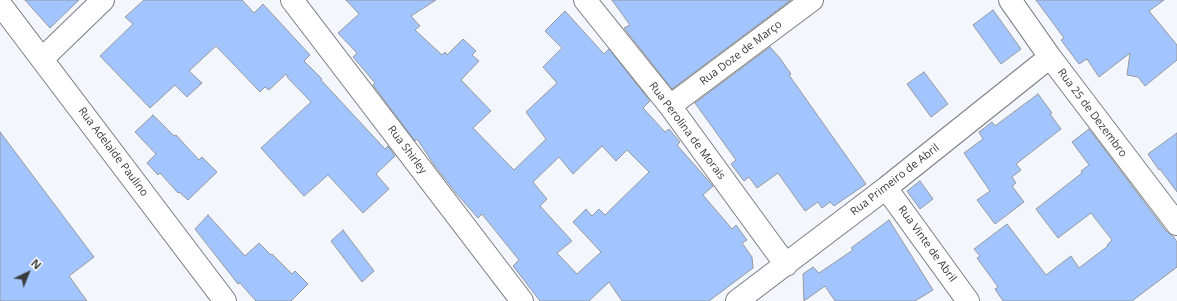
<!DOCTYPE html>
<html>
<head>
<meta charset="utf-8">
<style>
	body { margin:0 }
	#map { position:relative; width:1177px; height:301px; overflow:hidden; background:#f3f6fc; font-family:"Open Sans",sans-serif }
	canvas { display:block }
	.north { position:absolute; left:8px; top:253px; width:40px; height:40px; -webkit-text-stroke:3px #fff; paint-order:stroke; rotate:43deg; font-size:11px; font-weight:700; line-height:16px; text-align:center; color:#3a3b3e }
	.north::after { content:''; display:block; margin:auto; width:14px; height:18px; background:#3a3b3e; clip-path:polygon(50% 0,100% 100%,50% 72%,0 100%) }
</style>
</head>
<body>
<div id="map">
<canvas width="1177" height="301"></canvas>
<div class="north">N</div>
</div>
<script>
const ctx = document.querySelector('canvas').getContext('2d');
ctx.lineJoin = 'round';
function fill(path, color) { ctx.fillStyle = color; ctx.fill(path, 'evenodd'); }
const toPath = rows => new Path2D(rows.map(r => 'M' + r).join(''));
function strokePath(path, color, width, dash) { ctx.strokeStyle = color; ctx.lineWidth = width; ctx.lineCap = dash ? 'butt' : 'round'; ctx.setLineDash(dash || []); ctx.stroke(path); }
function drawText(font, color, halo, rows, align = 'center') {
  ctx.font = font + ' "Open Sans",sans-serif'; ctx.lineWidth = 3.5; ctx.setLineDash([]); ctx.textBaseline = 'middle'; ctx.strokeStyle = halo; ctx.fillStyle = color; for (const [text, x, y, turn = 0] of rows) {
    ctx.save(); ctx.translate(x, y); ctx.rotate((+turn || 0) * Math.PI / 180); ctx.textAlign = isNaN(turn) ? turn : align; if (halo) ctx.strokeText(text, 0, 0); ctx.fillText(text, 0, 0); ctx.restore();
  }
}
const building = toPath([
	[25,0,79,0,50,28,25,0],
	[144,0,242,0,254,13,263,4,310,55,304,61,322,79,321,80,385,149,388,146,395,156,376,174,389,189,363,213,328,175,304,196,261,148,311,102,288,78,286,74,269,90,265,87,260,92,216,46,189,71,202,83,187,97,175,85,150,108,100,56,133,24,125,17,144,0],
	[346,0,436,0,411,16,420,26,415,30,442,55,445,52,447,55,463,39,476,51,472,55,479,61,461,80,491,111,473,128,514,170,546,139,526,112,557,83,543,67,562,48,545,31,565,11,604,54,609,49,650,101,643,108,665,132,669,129,680,142,677,145,713,186,703,195,732,229,736,225,747,240,742,243,752,257,753,268,709,301,622,301,609,282,589,301,540,301,513,266,519,260,482,214,478,218,456,193,435,166,417,139,415,141,373,85,375,83,353,57,357,53,338,33,359,14,346,0],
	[602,146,616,161,627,150,649,172,605,215,599,209,592,216,586,209,573,222,601,252,577,274,557,253,572,241,540,206,547,199,533,182,559,157,573,174,602,146],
	[612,0,791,0,672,89,624,28,630,25,612,0],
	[1036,0,1164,0,1149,11,1177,45,1177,60,1145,86,1138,77,1127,75,1130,53,1099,77,1087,59,1079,64,1061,40,1064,38,1036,0],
	[993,10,1021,49,1001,64,973,25,993,10],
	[770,47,779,57,791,74,789,75,866,184,834,206,830,202,822,208,818,202,805,211,778,173,757,188,749,177,744,181,731,164,736,160,695,103,770,47],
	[924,72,948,104,931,117,907,84,924,72],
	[1038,94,1052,113,1050,114,1061,129,1016,164,1021,170,1012,177,1016,183,1012,186,1024,202,995,224,977,200,990,191,964,153,983,139,979,132,992,122,995,126,1038,94],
	[153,115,174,136,176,135,199,160,202,157,217,172,188,200,179,192,178,193,160,173,158,175,147,163,156,154,135,132,153,115],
	[1089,129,1166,231,1173,236,1177,242,1177,267,1132,301,1003,301,995,289,998,287,977,258,980,256,974,249,1007,224,1046,275,1071,256,1079,268,1108,246,1107,245,1112,240,1091,213,1058,238,1036,209,1082,173,1081,171,1089,165,1072,142,1089,129],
	[0,132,94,257,69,276,87,301,0,301,0,132],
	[1177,133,1177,192,1160,169,1159,170,1148,154,1177,133],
	[920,181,933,199,920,209,907,191,920,181],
	[208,215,245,256,259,243,271,255,272,254,292,274,295,271,308,284,291,301,256,301,240,283,238,284,195,229,208,215],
	[889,220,933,290,915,301,835,301,825,286,804,301,803,274,813,267,819,273,853,250,851,248,889,220],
	[343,230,374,271,362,282,331,241,343,230]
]);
fill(building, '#a3c5ff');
strokePath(building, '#95989e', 1);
const minor = toPath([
	[292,0,522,301],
	[585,0,670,106,786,265],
	[1010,0,1050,57,1177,224],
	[0,4,225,301],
	[42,59,103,0],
	[670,106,812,0],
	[886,188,968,301],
	[737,301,886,188,1050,57]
]);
strokePath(minor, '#7a7d82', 24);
strokePath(minor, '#fff', 22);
drawText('11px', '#3a3b3e', '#fff', [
	["Rua Doze de Março",741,53,-37],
	["Rua 25 de Dezembro",1092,113,53],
	["Rua Perolina de Morais",687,131,53],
	["Rua Shirley",407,150,53],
	["Rua Adelaide Paulino",113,152,53],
	["Rua Primeiro de Abril",895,180,-38],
	["Rua Vinte de Abril",927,244,54]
]);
</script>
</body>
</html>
